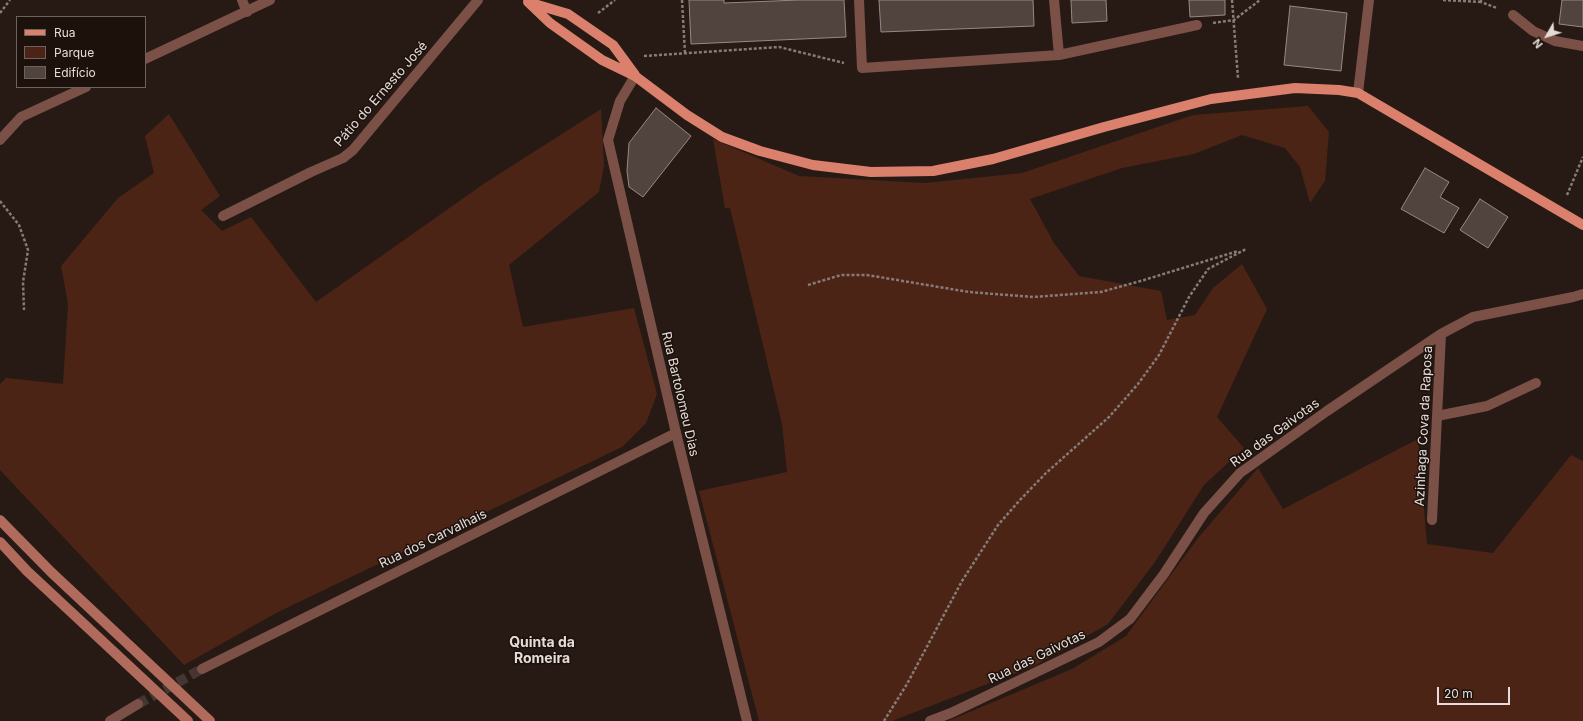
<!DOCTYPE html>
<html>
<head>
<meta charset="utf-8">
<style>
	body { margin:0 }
	#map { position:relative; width:1583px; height:721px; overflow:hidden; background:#271a15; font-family:Inter,sans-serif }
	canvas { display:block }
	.legend { position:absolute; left:16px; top:16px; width:130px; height:72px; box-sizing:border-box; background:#1d110c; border:1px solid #6d625e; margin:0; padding:5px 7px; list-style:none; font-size:12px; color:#e5dcd9 }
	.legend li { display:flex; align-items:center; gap:8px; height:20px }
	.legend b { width:20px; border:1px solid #6d625e }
	.north { position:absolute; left:1527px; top:16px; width:40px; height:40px; -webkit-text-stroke:3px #1d110c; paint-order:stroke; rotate:231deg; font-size:11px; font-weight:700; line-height:16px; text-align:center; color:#e5dcd9 }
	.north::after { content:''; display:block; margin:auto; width:14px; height:18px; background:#e5dcd9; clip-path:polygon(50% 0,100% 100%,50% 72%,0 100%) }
	.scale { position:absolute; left:1437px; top:687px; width:73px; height:18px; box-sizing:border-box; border:2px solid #e5dcd9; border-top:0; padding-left:5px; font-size:12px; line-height:14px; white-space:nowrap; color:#e5dcd9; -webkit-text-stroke:3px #1d110c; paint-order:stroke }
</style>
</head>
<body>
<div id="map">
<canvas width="1583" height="721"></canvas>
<ul class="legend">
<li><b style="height:5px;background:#da806c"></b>Rua</li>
<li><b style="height:11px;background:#4c2415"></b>Parque</li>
<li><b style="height:11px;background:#51433d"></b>Edifício</li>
</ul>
<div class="north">N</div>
<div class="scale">20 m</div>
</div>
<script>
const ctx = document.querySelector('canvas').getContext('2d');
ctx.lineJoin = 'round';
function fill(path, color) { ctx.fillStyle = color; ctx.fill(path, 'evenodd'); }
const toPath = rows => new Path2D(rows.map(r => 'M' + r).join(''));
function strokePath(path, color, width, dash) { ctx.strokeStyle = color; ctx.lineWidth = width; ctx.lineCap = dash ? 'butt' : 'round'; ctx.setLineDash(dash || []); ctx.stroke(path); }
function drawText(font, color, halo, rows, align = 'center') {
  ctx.font = font + ' Inter,sans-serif'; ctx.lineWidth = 3; ctx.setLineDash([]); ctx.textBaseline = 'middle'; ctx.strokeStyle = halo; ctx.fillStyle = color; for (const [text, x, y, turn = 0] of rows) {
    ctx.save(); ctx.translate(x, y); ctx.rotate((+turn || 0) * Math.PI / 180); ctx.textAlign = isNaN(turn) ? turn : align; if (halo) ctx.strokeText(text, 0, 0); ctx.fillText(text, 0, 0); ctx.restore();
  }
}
fill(toPath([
	[1308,106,1329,132,1325,181,1310,203,1300,167,1285,148,1242,135,1194,154,1122,168,1030,199,1054,243,1079,276,1161,291,1167,320,1195,315,1213,288,1242,264,1267,309,1217,417,1244,448,1204,485,1155,562,1108,624,1036,665,892,721,759,721,699,491,787,472,782,424,730,208,725,208,713,139,799,176,925,183,1022,173,1193,115],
	[601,109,604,166,599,192,509,265,523,327,634,308,657,394,646,423,622,447,276,613,184,665,0,470,0,384,6,378,63,384,68,304,61,266,118,198,154,173,145,136,169,114,220,196,201,210,222,231,251,217,316,302,485,183],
	[1418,439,1427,544,1493,553,1571,455,1583,461,1583,721,948,721,1072,669,1126,636,1198,538,1258,468,1283,509]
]), '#4c2415');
const building = toPath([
	[689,0,724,0,724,3,799,0,844,0,846,37,691,44,689,0],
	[879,0,1033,0,1034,26,881,32,879,0],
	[1071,0,1106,0,1107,21,1072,23,1071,0],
	[1189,0,1225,0,1225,15,1190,17,1189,0],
	[1562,0,1583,0,1583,27,1559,24,1562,0],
	[1290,6,1347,13,1341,71,1284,65,1290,6],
	[656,108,691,136,643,197,629,187,627,171,629,143,656,108],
	[1425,168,1449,182,1440,197,1459,208,1444,233,1401,209,1425,168],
	[1480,199,1508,217,1488,248,1460,230,1480,199]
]);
fill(building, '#51433d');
strokePath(building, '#998882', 1);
strokePath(toPath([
	[138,704,202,669]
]), '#443732', 10, [10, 5]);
strokePath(toPath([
	[682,0,685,53],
	[1232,0,1238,78],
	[1443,0,1481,2],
	[1481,0,1481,2,1497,8],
	[0,13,10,0],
	[598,13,615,0],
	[1213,23,1234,20,1260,0],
	[644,56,779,47,844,63],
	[1567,195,1583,157],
	[0,201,19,225,28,250,23,282,24,310],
	[808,285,841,275,867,275,969,292,1033,297,1101,292,1144,280,1238,251],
	[884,721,907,684,962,581,998,525,1019,501,1046,473,1109,417,1138,384,1159,355,1189,297,1208,269,1246,249]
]), '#867b77', 2.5, [3, 2]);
strokePath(toPath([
	[859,0,862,68,1059,55,1197,25],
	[1054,0,1059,55],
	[1513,15,1533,31,1555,41,1583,46]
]), '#7b5046', 10);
strokePath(toPath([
	[242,0,247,12],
	[145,59,270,0],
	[1358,93,1369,0],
	[0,140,21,117,86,87],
	[223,216,311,172,343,158,353,150,478,0],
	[1437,416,1487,406,1536,383],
	[1432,520,1441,334],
	[202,669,676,433],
	[110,721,138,704],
	[930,721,951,713,1099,642,1130,619,1164,574,1204,513,1240,473,1327,411,1441,334,1473,317,1573,297,1583,294]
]), '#7b5046', 10);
strokePath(toPath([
	[635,76,620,101,608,140,676,433,747,721]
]), '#7b5046', 10);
strokePath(toPath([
	[0,520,51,572,210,721],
	[0,542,27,571,188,721]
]), '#b06b5c', 10);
strokePath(toPath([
	[528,2,550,23,588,50,602,60,635,76,687,115,722,137,760,151,813,165,871,172,933,171,993,159,1104,127,1211,99,1295,88,1339,90,1358,93,1583,225],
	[531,3,568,14,613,45,635,75]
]), '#da806c', 10);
drawText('13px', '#e5dcd9', '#1d110c', [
	["Pátio do Ernesto José",381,94,-49],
	["Rua Bartolomeu Dias",680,394,77],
	["Azinhaga Cova da Raposa",1424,426,-87],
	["Rua das Gaivotas",1275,433,-36],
	["Rua dos Carvalhais",433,539,-26],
	["Rua das Gaivotas",1037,657,-26]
]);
drawText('bold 14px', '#e5dcd9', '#1d110c', [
	["Quinta da",542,643],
	["Romeira",542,659]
]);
</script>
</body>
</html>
